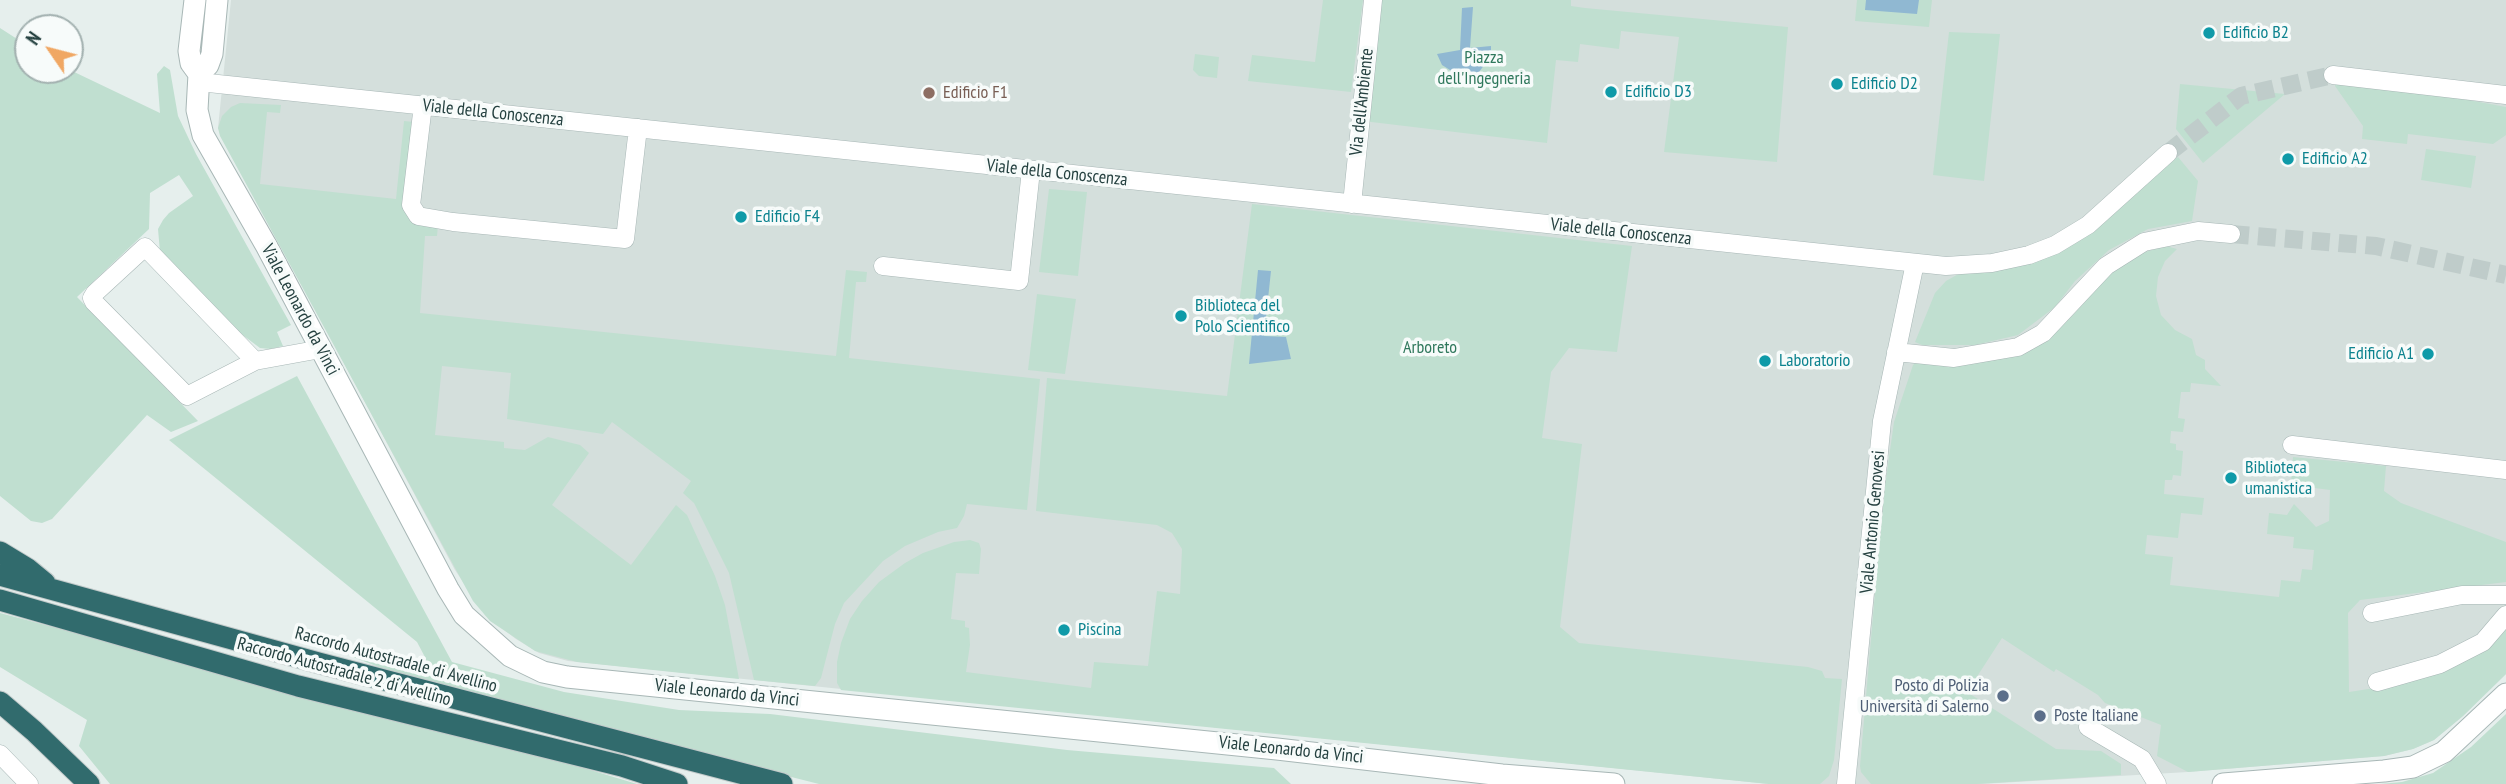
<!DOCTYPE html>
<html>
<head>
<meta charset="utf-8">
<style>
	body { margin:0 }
	#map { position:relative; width:2506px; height:784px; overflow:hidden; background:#e6efed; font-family:"PT Sans Narrow",sans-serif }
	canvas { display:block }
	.north { position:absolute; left:14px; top:14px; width:70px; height:70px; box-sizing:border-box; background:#f7fbfa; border:2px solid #a3b1b0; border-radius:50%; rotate:305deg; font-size:19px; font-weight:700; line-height:28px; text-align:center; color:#254140 }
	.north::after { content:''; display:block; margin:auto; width:24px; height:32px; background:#f0a763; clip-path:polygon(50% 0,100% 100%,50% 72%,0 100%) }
</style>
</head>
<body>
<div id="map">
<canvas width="2506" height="784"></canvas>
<div class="north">N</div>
</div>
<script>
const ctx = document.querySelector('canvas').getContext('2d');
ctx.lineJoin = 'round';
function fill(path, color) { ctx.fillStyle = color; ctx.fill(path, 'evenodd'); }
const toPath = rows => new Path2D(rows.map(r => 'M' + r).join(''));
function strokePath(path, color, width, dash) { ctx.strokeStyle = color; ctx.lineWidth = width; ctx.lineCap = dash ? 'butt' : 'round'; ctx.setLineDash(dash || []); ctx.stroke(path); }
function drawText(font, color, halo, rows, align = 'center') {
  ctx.font = font + ' "PT Sans Narrow",sans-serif'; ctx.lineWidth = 7; ctx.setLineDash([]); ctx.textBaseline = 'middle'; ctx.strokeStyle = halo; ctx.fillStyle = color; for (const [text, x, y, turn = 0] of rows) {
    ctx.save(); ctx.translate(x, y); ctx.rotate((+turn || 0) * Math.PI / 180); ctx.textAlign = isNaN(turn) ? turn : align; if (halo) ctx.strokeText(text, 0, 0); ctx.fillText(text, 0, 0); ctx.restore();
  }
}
fill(toPath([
	[231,0,2506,0,2506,674,2463,716,2434,740,2413,749,2384,756,2188,772,1981,784,1769,784,568,661,539,653,516,639,485,615,455,570,218,128]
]), '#d4dfdc');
fill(toPath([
	[1323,0,1363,0,1351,92,1248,81,1252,55,1315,62],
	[1378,0,1571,0,1571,6,1585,8,1788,27,1777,162,1664,152,1679,37,1621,31,1619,49,1580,44,1578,62,1556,60,1547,143,1363,121],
	[1857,0,1932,0,1929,27,1855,21],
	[0,28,28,46,28,70,70,70,160,113,157,74,164,66,170,70,178,116,196,154,291,325,277,332,283,346,270,349,260,348,240,333,160,252,158,229,163,220,169,213,193,196,179,175,150,193,149,229,77,297,198,421,171,432,147,415,52,519,42,523,31,521,0,496],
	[1949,32,2000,34,1984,181,1933,175],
	[1195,54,1219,57,1217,78,1199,76,1193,70],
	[2335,82,2415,90,2506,107,2506,135,2493,144,2408,134,2407,144,2362,139,2363,126,2335,86],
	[2180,84,2285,94,2203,163,2176,129],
	[240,103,281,105,280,113,267,112,260,184,396,199,404,121,414,122,406,203,438,225,437,236,425,236,420,313,836,356,846,270,867,272,866,282,856,282,849,358,1040,379,1027,510,967,504,964,516,957,528,938,532,905,546,883,561,844,603,835,624,821,678,815,686,754,680,729,573,694,503,683,493,691,481,612,422,603,434,507,419,511,373,442,366,435,435,504,442,504,448,525,450,548,437,580,445,589,453,552,505,631,565,676,505,687,515,715,576,725,605,739,679,577,662,535,651,490,621,473,601,220,136,218,128,222,116,231,107],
	[2426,149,2476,156,2471,188,2421,180],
	[2178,157,2198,181,2192,221,2148,229,2109,250,2075,281,2055,307,2018,335,1975,345,1922,345,1915,342,1935,293,1946,281,1962,272,2038,259],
	[1049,189,1087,192,1078,276,1039,272],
	[1252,204,1632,246,1617,352,1569,348,1551,372,1542,438,1582,444,1560,627,1579,643,1808,667,1822,671,1825,678,1842,679,1834,760,1829,776,1820,784,1769,784,841,690,837,683,837,662,841,643,850,619,862,601,879,582,905,563,923,553,954,542,970,540,979,543,981,549,979,574,956,573,951,619,965,621,965,627,969,628,970,645,966,672,1091,688,1094,662,1148,666,1157,591,1180,594,1182,549,1172,533,1157,525,1036,511,1047,378,1227,396],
	[2166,246,2177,249,2165,261,2158,277,2156,296,2161,315,2175,330,2192,339,2196,355,2205,360,2205,369,2221,386,2191,383,2190,392,2181,392,2178,418,2185,419,2183,432,2171,431,2170,443,2176,444,2176,450,2183,451,2181,476,2173,475,2172,480,2165,480,2164,494,2204,498,2202,515,2181,513,2178,538,2147,535,2145,554,2173,557,2170,585,2279,597,2281,580,2300,582,2302,569,2312,570,2314,550,2293,548,2294,537,2267,534,2269,513,2287,515,2294,504,2316,527,2329,521,2330,490,2291,485,2293,457,2386,466,2384,491,2401,503,2506,542,2506,582,2360,600,2348,613,2349,692,2388,686,2506,624,2506,674,2463,716,2434,740,2413,749,2384,756,2188,772,2157,756,2161,725,2105,703,2098,695,2056,669,2054,672,2002,638,1967,692,2056,749,2101,751,2121,764,2121,775,1977,784,1871,784,1861,772,1860,766,1883,500,1894,422,1913,365,1917,362,1978,363,2017,355,2047,341,2075,313,2100,284,2117,268,2138,254],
	[1037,294,1076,299,1065,374,1028,370],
	[297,376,452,662,564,692,679,710,770,714,1067,750,1274,768,1291,784,819,784,523,709,381,668,333,649,426,659,417,642,169,440],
	[0,613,554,759,637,784,110,784,79,746,87,720,0,667],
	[2506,714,2506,784,2380,784,2402,782,2433,773,2471,747]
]), '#c0dfd0');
fill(toPath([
	[1866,0,1919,0,1917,14,1865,10],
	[1473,7,1470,48,1491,46,1491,56,1479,72,1458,75,1442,65,1437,54,1460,50,1462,8],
	[1258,270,1271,271,1264,336,1286,337,1291,359,1249,364]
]), '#90b8d2');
strokePath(toPath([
	[2168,153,2241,96,2333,75],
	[2231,234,2376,246,2506,275]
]), '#bfccca', 18, [18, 9]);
const minor = toPath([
	[2333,75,2506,95],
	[199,82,1946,266,1992,263,2029,255,2055,245,2088,225,2168,153],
	[423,105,411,205,418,216,453,222,625,239,638,128],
	[1352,204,1373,0],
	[883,266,1019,281,1031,170],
	[1896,352,1954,358,2018,347,2043,333,2106,266,2144,242,2198,231,2231,234],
	[255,361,187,396,94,302,92,298,95,293,145,247,255,361,321,349],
	[2292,445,2506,470],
	[2372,613,2462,595,2506,595],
	[2377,682,2440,664,2483,642,2506,615],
	[2088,727,2142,759,2157,784],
	[0,754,29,784],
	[1846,784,1882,421,1915,263]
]);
const tertiary = toPath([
	[195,0,189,51,191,63,199,74],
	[199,74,197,110,203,135,267,247,448,589,464,615,510,656,543,672,567,677,1277,749,1502,775,1614,784],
	[199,74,208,65,212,54,217,0],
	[2223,784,2384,771,2413,767,2444,752,2506,694]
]);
const motorway = toPath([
	[0,552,28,569,45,583],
	[0,575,319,663,782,784],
	[0,600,298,686,622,766,677,784],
	[0,702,34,731,89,784]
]);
strokePath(minor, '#a8b7b6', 19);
strokePath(tertiary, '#a8b7b6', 23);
strokePath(motorway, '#c2caca', 23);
strokePath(minor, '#fff', 18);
strokePath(tertiary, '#fff', 21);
strokePath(motorway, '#316b6d', 21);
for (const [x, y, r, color] of [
	[2209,33,7,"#0f9aa8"],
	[1837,84,7,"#0f9aa8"],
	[1611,92,7,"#0f9aa8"],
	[929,93,7,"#8d6e63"],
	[2288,159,7,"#0f9aa8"],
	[741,217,7,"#0f9aa8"],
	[1181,316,7,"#0f9aa8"],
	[2428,354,7,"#0f9aa8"],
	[1765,361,7,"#0f9aa8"],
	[2231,478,7,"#0f9aa8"],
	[1064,630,7,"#0f9aa8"],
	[2003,696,7,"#5c6f8a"],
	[2040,716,7,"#5c6f8a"]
]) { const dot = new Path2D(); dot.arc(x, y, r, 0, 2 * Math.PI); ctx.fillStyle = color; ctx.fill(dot); strokePath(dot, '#f7fbfa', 2.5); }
drawText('18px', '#0d838f', '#f7fbfa', [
	["Edificio B2",2223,33],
	["Edificio D2",1851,84],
	["Edificio D3",1625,92],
	["Edificio A2",2302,159],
	["Edificio F4",755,217],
	["Biblioteca del",1195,306],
	["Polo Scientifico",1195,327],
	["Edificio A1",2414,354,"right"],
	["Laboratorio",1779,361],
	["Biblioteca",2245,468],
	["umanistica",2245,489],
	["Piscina",1078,630]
], 'left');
drawText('18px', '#2f785c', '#f7fbfa', [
	["Piazza",1484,58],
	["dell'Ingegneria",1484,79],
	["Arboreto",1430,348]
]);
drawText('18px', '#785e54', '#f7fbfa', [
	["Edificio F1",943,93]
], 'left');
drawText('18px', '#254140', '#f7fbfa', [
	["Via dell'Ambiente",1362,102,-84],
	["Viale della Conoscenza",493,113,6],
	["Viale della Conoscenza",1057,173,6],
	["Viale della Conoscenza",1621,232,6],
	["Viale Leonardo da Vinci",300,310,62],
	["Viale Antonio Genovesi",1873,522,-85],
	["Raccordo Autostradale di Avellino",396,660,15],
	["Raccordo Autostradale 2 di Avellino",344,672,15],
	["Viale Leonardo da Vinci",727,693,6],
	["Viale Leonardo da Vinci",1291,750,6]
]);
drawText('18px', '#4e5e75', '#f7fbfa', [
	["Posto di Polizia",1989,686],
	["Università di Salerno",1989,707],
	["Poste Italiane",2054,716,"left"]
], 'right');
</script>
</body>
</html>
